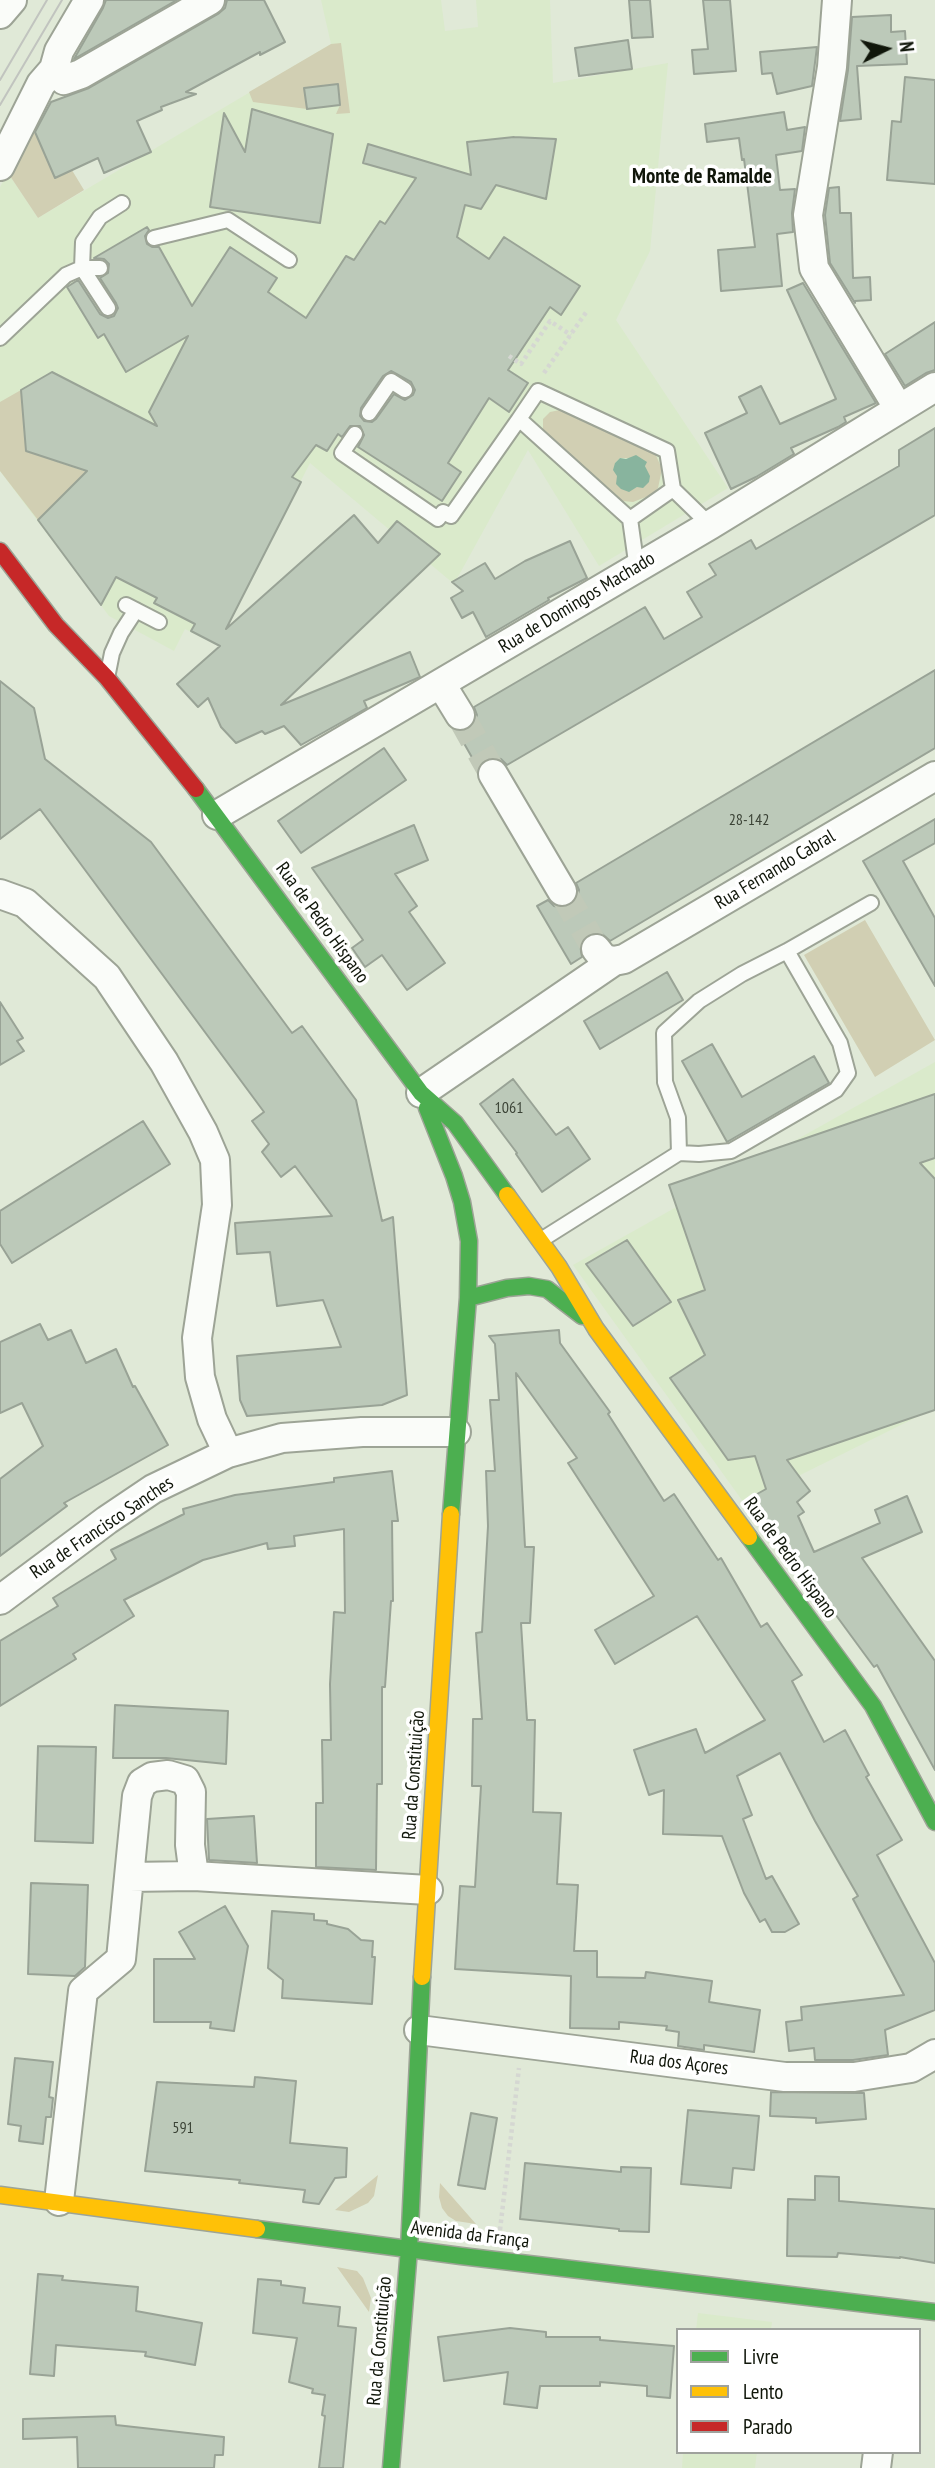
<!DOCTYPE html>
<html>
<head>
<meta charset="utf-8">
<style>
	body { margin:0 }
	#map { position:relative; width:935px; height:2468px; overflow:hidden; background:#e0e9d7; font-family:"PT Sans Narrow",sans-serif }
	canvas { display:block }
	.legend { position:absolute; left:676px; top:2328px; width:245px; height:126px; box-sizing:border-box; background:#fff; border:2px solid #9fa29d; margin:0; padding:9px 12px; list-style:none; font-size:21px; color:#10160a }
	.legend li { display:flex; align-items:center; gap:14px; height:35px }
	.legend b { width:35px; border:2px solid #9fa29d }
	.north { position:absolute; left:851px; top:14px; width:70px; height:70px; -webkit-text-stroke:5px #fff; paint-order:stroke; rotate:84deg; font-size:19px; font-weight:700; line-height:28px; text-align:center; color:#10160a }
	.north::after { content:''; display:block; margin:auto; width:24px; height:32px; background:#10160a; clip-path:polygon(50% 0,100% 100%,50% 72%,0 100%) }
</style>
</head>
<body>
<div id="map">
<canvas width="935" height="2468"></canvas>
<ul class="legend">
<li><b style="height:9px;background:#4caf50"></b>Livre</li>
<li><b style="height:9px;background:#ffc107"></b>Lento</li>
<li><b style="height:9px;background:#c62828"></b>Parado</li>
</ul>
<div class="north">N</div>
</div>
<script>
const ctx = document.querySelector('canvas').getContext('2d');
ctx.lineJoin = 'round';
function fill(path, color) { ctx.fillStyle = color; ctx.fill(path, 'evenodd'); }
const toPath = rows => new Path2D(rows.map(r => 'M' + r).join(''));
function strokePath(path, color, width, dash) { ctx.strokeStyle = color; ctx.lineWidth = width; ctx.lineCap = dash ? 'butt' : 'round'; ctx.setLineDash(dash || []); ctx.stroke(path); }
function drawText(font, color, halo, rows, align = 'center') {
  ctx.font = font + ' "PT Sans Narrow",sans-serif'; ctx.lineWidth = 7; ctx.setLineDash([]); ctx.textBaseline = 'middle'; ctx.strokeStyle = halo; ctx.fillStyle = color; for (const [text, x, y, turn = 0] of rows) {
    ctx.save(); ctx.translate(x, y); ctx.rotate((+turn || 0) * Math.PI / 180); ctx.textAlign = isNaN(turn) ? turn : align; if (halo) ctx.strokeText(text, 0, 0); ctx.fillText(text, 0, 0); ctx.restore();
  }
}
fill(toPath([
	[321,0,441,0,445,31,478,27,476,0,550,0,553,83,668,63,650,251,616,320,728,488,599,566,528,450,454,584,310,463,217,645,185,629,174,651,109,616,0,471,0,187,8,173,38,218,331,44],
	[935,1062,935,1408,744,1503,573,1265],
	[698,2313,772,2322,771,2330,696,2330],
	[683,2452,757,2452,755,2468,682,2468]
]), '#daeacb');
fill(toPath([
	[341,43,350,113,336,114,340,105,338,85,305,88,307,109,253,102,249,92,331,44],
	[38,114,84,190,38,218,8,173],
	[21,390,26,451,87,472,38,520,0,471,0,402],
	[560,410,572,413,654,451,662,469,658,488,651,495,633,502,623,501,615,497,547,437,543,430,543,419,550,412],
	[620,458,631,458,645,465,646,470,637,487,633,489,618,479,615,463],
	[865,920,935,1040,875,1077,804,955],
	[378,2175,374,2196,368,2203,349,2212,335,2210],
	[440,2183,476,2224,456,2221,448,2216,442,2208,439,2197],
	[337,2267,357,2271,363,2278,371,2298,369,2312]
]), '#d1cfb3');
fill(toPath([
	[636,455,647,462,645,466,650,476,649,482,643,488,637,487,629,492,621,489,616,484,617,476,613,470,615,463,620,458,626,459]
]), '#88b49e');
const building = toPath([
	[106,0,177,0,74,59,103,8,106,0],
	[227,0,264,0,285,42,260,55,260,52,186,92,196,94,161,107,162,110,137,121,151,152,104,173,98,158,55,178,35,132,51,102,89,88,218,14,225,8,227,0],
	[629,0,650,0,653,37,632,38,629,0],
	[703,0,730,0,736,71,694,74,692,50,708,49,703,0],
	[891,15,891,32,905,31,907,64,857,66,861,119,840,121,848,70,852,17,891,15],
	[628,40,632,69,579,76,575,48,628,40],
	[817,47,812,86,777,94,772,73,762,74,760,52,817,47],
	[905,77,935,80,935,184,887,180,892,121,901,122,905,77],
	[338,84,340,105,307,109,304,88,338,84],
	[252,109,333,134,320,223,210,207,224,113,245,152,252,109],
	[784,112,787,130,805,127,802,151,776,155,780,190,795,189,792,213,793,232,777,234,782,286,721,291,718,250,755,247,744,159,742,160,739,138,707,142,705,124,784,112],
	[514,137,556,139,546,199,496,185,481,209,465,205,457,237,489,259,504,237,580,286,561,315,550,307,508,370,528,383,509,412,489,398,448,463,461,472,442,501,358,447,364,435,360,426,350,426,342,437,338,434,327,451,316,445,292,477,301,482,226,629,354,515,378,543,397,521,440,554,281,705,410,652,420,677,364,701,367,708,301,745,284,726,265,734,262,731,236,743,221,727,208,698,198,707,177,684,220,646,191,631,195,624,154,603,157,598,116,577,101,605,38,520,87,471,26,451,21,390,52,372,157,426,149,412,188,336,126,372,104,334,98,338,67,287,78,280,100,314,108,318,114,316,118,308,116,303,100,278,108,273,109,264,104,259,94,258,147,227,149,230,145,236,147,244,152,247,159,247,192,306,230,247,277,278,268,292,306,318,346,256,354,260,380,221,385,224,416,178,363,163,368,144,471,175,467,142,514,137],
	[391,371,411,382,415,390,413,395,405,400,394,394,376,419,372,422,364,421,360,416,361,408,383,376,391,371],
	[839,187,840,213,851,213,853,278,870,277,871,300,855,301,855,303,830,263,825,215,829,188,839,187],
	[803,283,876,403,844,417,846,422,838,427,791,448,794,454,756,477,731,489,705,433,747,413,739,397,761,386,780,424,836,399,787,290,803,283],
	[935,322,935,370,926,373,905,386,885,354,935,322],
	[935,428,935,515,507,765,501,759,492,757,484,760,478,768,457,731,468,729,474,723,477,715,474,707,645,607,664,639,702,617,687,592,716,575,709,564,751,540,756,549,899,466,899,450,935,428],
	[570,541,587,578,548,598,549,600,486,637,473,612,462,618,451,598,463,591,452,582,485,563,495,579,525,561,570,541],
	[935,670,935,748,610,941,601,933,593,933,586,936,580,944,582,957,571,964,537,906,548,900,554,906,563,908,570,906,577,899,579,890,576,883,935,670],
	[0,681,34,708,45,759,151,842,292,1033,302,1026,356,1100,382,1221,393,1217,407,1395,382,1405,247,1416,240,1400,237,1356,341,1347,323,1300,277,1306,270,1252,237,1254,235,1223,332,1216,295,1166,281,1177,262,1152,269,1144,252,1121,264,1112,40,809,0,839,0,681],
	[384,748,406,780,301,853,278,821,384,748],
	[935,819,935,843,903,861,935,918,935,986,863,861,935,819],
	[414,825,428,860,395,874,417,906,409,912,445,963,407,990,382,955,365,967,352,948,363,940,312,868,414,825],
	[667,972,683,1000,600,1049,584,1021,667,972],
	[0,1002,23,1038,17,1041,24,1051,0,1065,0,1002],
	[712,1044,742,1097,814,1056,829,1083,727,1142,682,1061,712,1044],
	[513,1079,556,1135,568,1127,590,1159,542,1192,516,1154,517,1153,480,1104,513,1079],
	[935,1094,935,1158,920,1163,935,1179,935,1410,787,1460,810,1491,797,1502,804,1512,798,1516,814,1552,880,1523,875,1510,907,1496,922,1532,862,1558,935,1661,935,1770,877,1665,874,1667,750,1498,766,1489,755,1456,728,1460,670,1378,705,1355,678,1300,705,1290,669,1185,935,1094],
	[143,1121,170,1164,12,1263,0,1244,0,1211,143,1121],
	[627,1240,671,1302,633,1326,586,1264,627,1240],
	[40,1324,48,1340,71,1330,86,1363,116,1349,133,1387,135,1386,168,1445,64,1503,67,1506,0,1556,0,1479,43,1446,22,1403,0,1413,0,1342,40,1324],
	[559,1330,560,1343,610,1412,608,1414,664,1501,674,1494,718,1560,721,1558,761,1627,767,1623,802,1675,792,1681,824,1742,845,1730,869,1775,866,1777,902,1840,877,1855,935,1963,935,2010,885,2030,888,2055,853,2060,815,2060,814,2048,789,2051,786,2022,802,2020,801,2007,904,1995,853,1899,858,1896,815,1821,780,1753,737,1776,752,1815,743,1819,766,1879,772,1876,799,1924,785,1932,772,1932,765,1919,760,1922,744,1893,722,1836,663,1834,664,1790,649,1795,634,1750,696,1729,705,1753,765,1720,697,1616,615,1664,595,1630,654,1596,568,1463,577,1458,516,1373,525,1547,534,1547,530,1623,521,1623,527,1720,535,1720,533,1812,561,1813,557,1884,578,1885,574,1951,597,1951,597,1977,645,1978,646,1972,712,1981,709,2002,760,2010,754,2052,704,2045,704,2050,678,2046,679,2032,666,2030,667,2026,619,2022,619,2029,570,2028,571,1976,455,1969,460,1886,475,1887,481,1786,472,1786,473,1719,482,1719,476,1633,482,1632,488,1526,486,1471,495,1471,490,1400,499,1400,495,1344,489,1336,559,1330],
	[392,1471,398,1521,392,1521,393,1601,391,1601,385,1687,382,1687,382,1784,377,1784,376,1870,316,1867,316,1803,323,1803,322,1740,331,1740,330,1684,334,1612,345,1613,344,1529,294,1536,295,1546,268,1549,267,1543,203,1560,124,1600,134,1616,73,1654,76,1659,0,1706,0,1641,58,1606,53,1598,116,1559,111,1550,184,1514,183,1509,235,1495,334,1482,334,1478,392,1471],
	[115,1705,228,1711,226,1764,166,1758,113,1758,115,1705],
	[38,1746,96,1747,93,1843,35,1841,38,1746],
	[254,1816,257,1863,209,1860,207,1819,254,1816],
	[31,1883,88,1885,85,1967,75,1976,28,1974,31,1883],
	[225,1906,248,1946,234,2031,210,2028,211,2022,154,2022,154,1959,195,1959,179,1932,225,1906],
	[272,1911,314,1914,314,1920,327,1921,327,1924,348,1929,361,1940,373,1941,372,1957,375,1957,372,2004,282,1998,283,1980,268,1968,272,1911],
	[15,2058,53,2062,49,2097,53,2098,51,2117,46,2117,43,2144,19,2141,21,2126,8,2124,15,2058],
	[255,2077,296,2081,290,2143,347,2148,346,2177,335,2178,319,2204,303,2202,305,2190,239,2183,240,2180,145,2171,157,2082,254,2087,255,2077],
	[771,2092,864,2093,866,2119,816,2123,816,2118,770,2116,771,2092],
	[688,2110,759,2116,754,2170,733,2168,731,2188,681,2184,688,2110],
	[471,2113,497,2118,485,2189,458,2185,471,2113],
	[525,2163,621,2172,621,2167,651,2168,649,2232,619,2231,619,2229,520,2219,525,2163],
	[815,2176,839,2177,839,2201,935,2209,935,2263,900,2257,900,2258,838,2253,837,2257,787,2256,788,2199,815,2200,815,2176],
	[38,2274,63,2276,62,2280,138,2287,136,2311,202,2323,195,2365,145,2356,146,2352,56,2345,54,2376,30,2374,38,2274],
	[258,2279,281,2281,281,2285,305,2288,303,2303,340,2307,338,2326,356,2328,343,2468,319,2468,325,2416,322,2415,325,2395,312,2393,313,2389,289,2382,297,2338,253,2333,258,2279],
	[510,2328,546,2332,546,2337,600,2337,600,2340,674,2346,670,2398,647,2396,647,2386,600,2382,600,2386,540,2386,537,2408,504,2404,508,2372,444,2381,438,2337,510,2328],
	[115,2416,116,2425,224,2437,223,2455,215,2455,214,2468,78,2468,77,2437,23,2439,23,2419,115,2416]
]);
fill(building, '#bcc9b9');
strokePath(building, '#99a396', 2);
strokePath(toPath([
	[460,715,493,774],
	[562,891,596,949]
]), '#c1c9b8', 28, [28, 14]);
const lane = toPath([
	[154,238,228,220,289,260],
	[108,308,82,268,83,242,100,217,122,203],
	[0,338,66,275,82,268,100,268],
	[369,413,391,381,405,390],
	[355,434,342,453,438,519,443,512,451,516,519,419],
	[673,489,630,519,519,419,538,391,667,451,673,489,710,525],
	[630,519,637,569],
	[126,605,159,622],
	[108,673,112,653,121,633,136,610],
	[787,951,871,903],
	[541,1240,679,1153,699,1154,731,1151,836,1090,848,1073,840,1043,787,951,742,974,699,1001,664,1033,665,1082,678,1118,679,1153]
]);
const street = toPath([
	[837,0,832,67,808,215,814,268,899,409],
	[0,14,12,0],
	[54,69,64,80,81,74,210,0],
	[0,166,41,84,54,69,59,51,89,0],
	[441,684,460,715],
	[493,774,562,891],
	[217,815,710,525,935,387],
	[0,894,25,903,107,977,164,1062,203,1132,215,1160,217,1205,197,1338,200,1377,212,1419,228,1453],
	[596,949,604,959,614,961,624,959,935,776],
	[421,1093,614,961],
	[0,1600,107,1520,153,1489,228,1453,282,1438,362,1432,456,1432],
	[194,1876,190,1845,191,1792,185,1780,168,1775,152,1777,142,1783,137,1796,129,1877,194,1876,428,1890],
	[419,2030,785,2077,854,2077,911,2068,935,2054],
	[59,2201,83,1991,121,1959,129,1877],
	[876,2468,878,2452]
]);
const fast = toPath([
	[196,789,421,1093,455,1123,507,1195],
	[427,1108,454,1176,462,1202,469,1241,468,1298,451,1514],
	[468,1298,507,1288,529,1286,547,1289,582,1316],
	[749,1537,873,1706,935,1822],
	[257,2229,461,2256,935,2312],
	[391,2468,409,2249,422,1977]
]);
const slow = toPath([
	[507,1195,559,1267,596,1329,749,1537],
	[422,1977,451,1514],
	[0,2195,257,2229]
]);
const jam = toPath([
	[0,551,56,625,107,678,196,789]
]);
strokePath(lane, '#9da496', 18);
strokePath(street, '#9da496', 32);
strokePath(fast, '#9da496', 19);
strokePath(slow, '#9da496', 19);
strokePath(jam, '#9da496', 19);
strokePath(toPath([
	[509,356,521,364,550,321,571,335],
	[544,373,587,311],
	[500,2230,519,2068]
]), '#d5d7d2', 4.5, [3.5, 3.5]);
strokePath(lane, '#fafcf9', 14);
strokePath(street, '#fafcf9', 28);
strokePath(fast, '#4caf50', 16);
strokePath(slow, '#ffc107', 16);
strokePath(jam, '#c62828', 16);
strokePath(toPath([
	[0,80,47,0],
	[0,105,62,0]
]), '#c1c4bf', 2);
drawText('16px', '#3b4336', null, [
	["28-142",749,820],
	["1061",509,1108],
	["591",183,2128]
]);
drawText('19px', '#10160a', '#fff', [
	["Rua de Domingos Machado",577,603,-31],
	["Rua Fernando Cabral",775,870,-31],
	["Rua de Pedro Hispano",322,923,54],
	["Rua de Francisco Sanches",102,1528,-34],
	["Rua de Pedro Hispano",790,1558,54],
	["Rua da Constituição",414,1775,-86],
	["Rua dos Açores",679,2063,7],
	["Avenida da França",470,2235,7],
	["Rua da Constituição",380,2341,-85]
]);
drawText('bold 21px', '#10160a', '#fff', [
	["Monte de Ramalde",702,177]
]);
</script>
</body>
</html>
